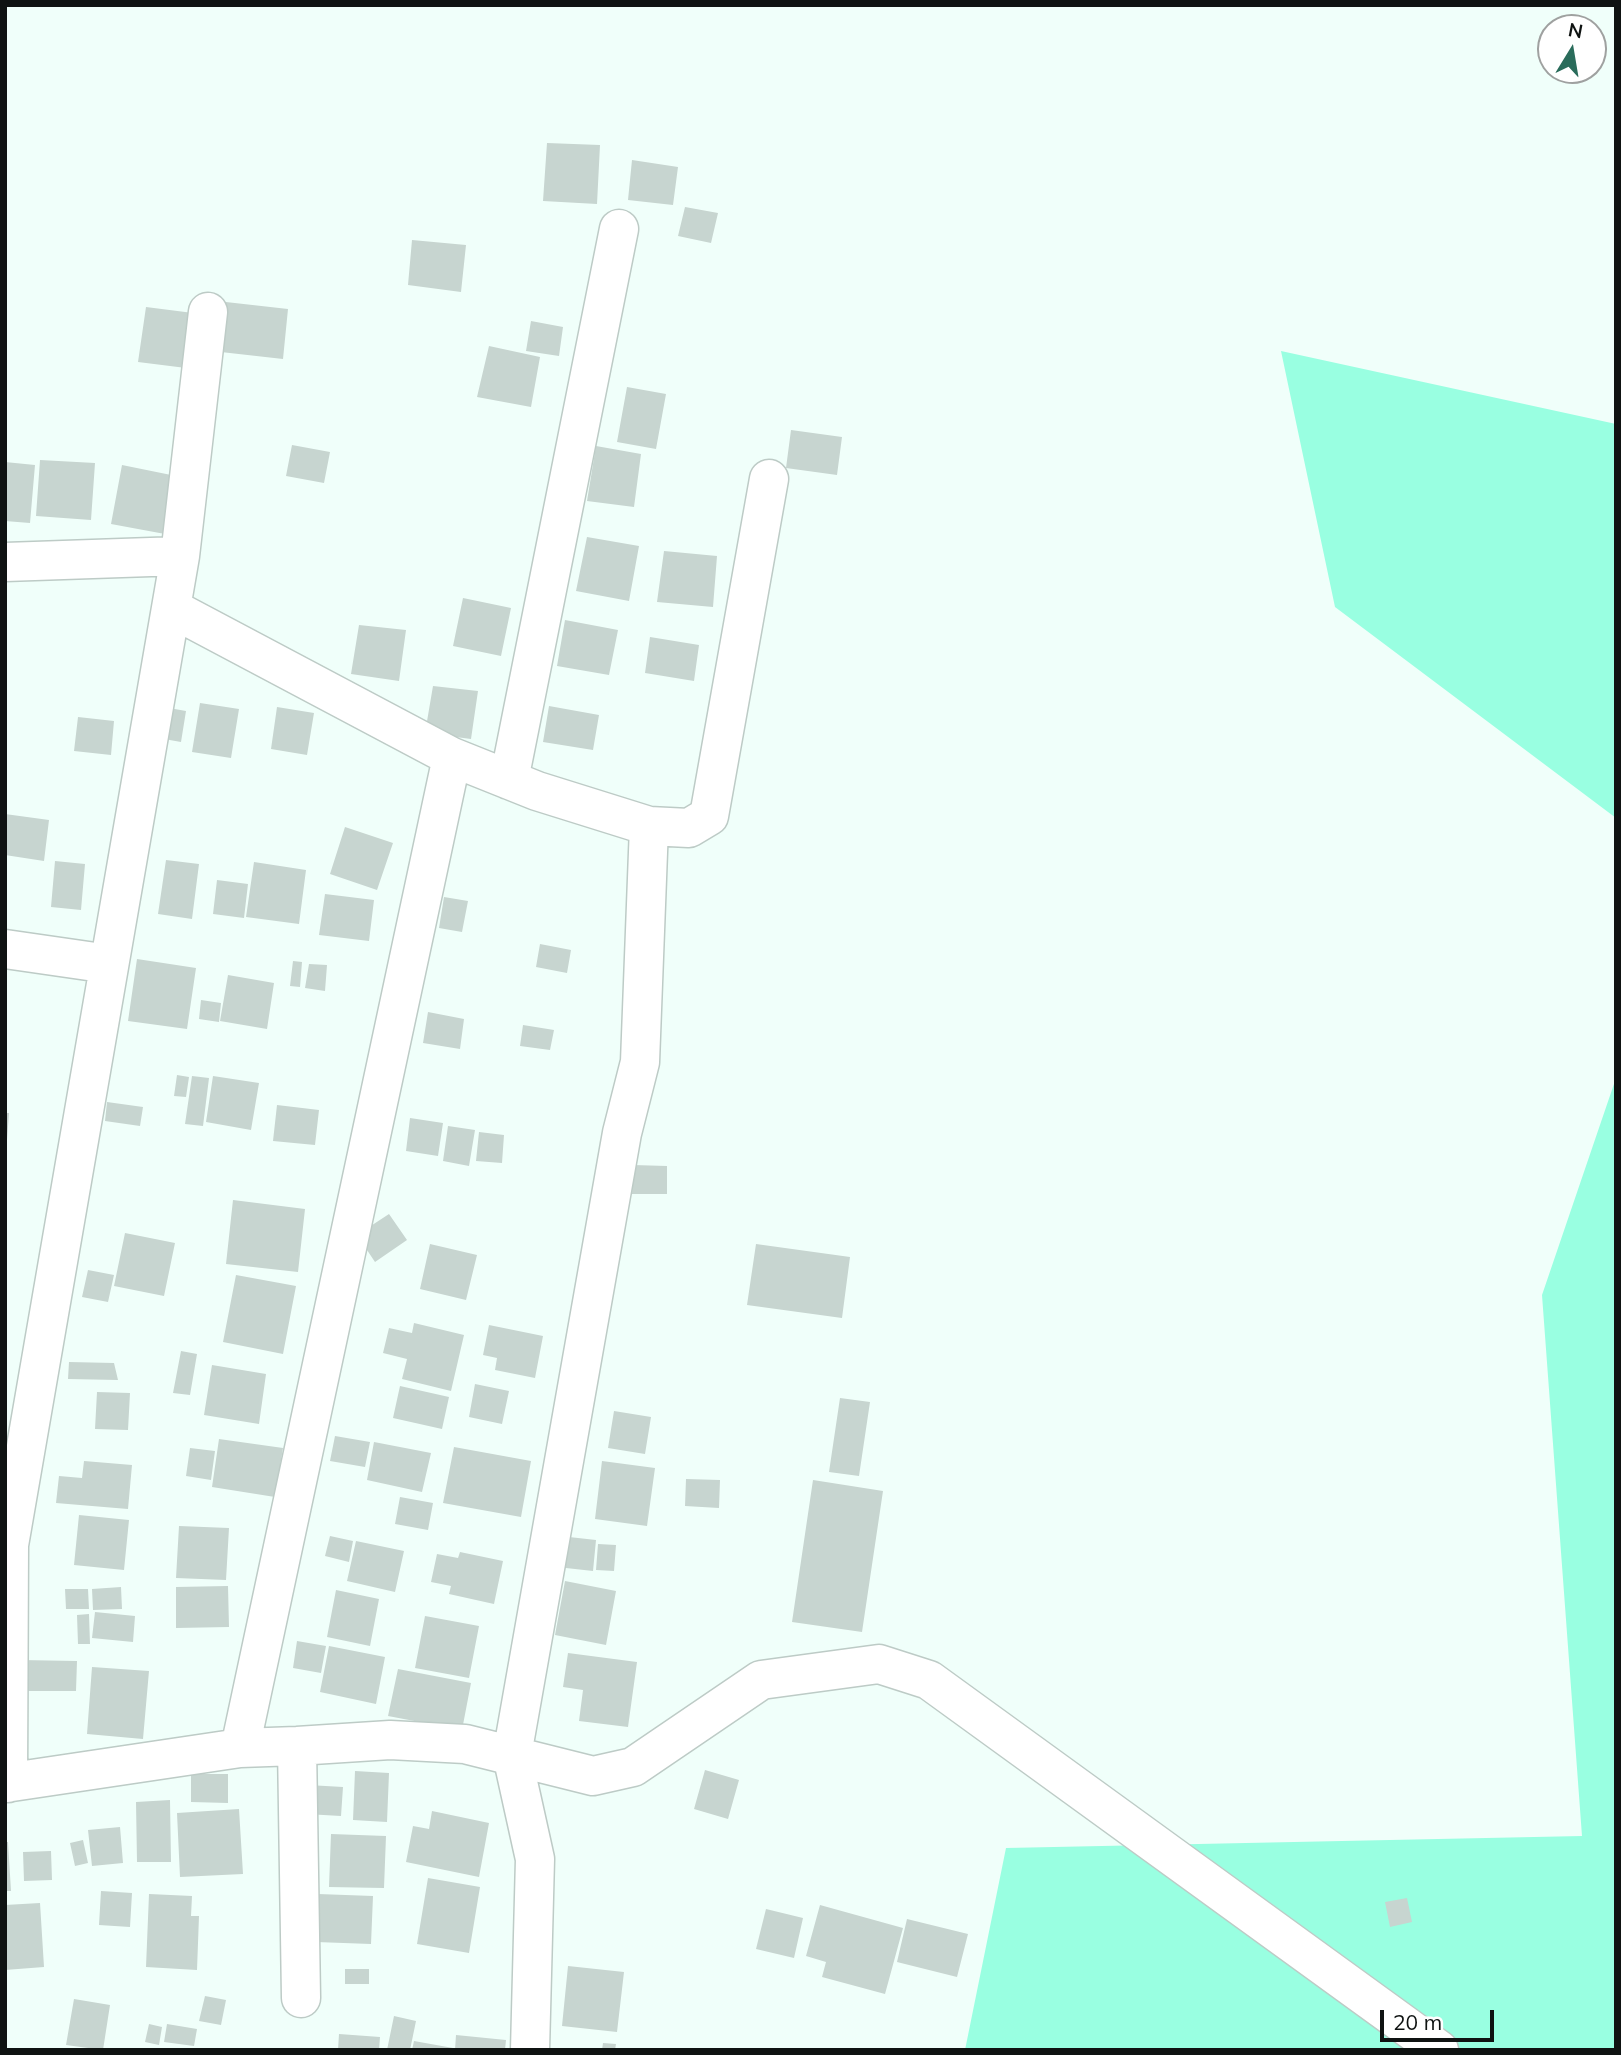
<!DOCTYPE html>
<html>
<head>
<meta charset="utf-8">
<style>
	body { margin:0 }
	#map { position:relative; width:1621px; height:2055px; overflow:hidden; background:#f0fffa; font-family:Mulish,sans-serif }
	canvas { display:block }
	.frame { position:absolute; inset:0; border:7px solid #0f1312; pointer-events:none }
	.north { position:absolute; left:1537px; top:14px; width:70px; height:70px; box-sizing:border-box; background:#fff; border:2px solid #9fa1a0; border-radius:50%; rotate:11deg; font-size:19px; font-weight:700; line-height:28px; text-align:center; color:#0f1312 }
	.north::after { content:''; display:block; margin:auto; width:24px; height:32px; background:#2a6c5b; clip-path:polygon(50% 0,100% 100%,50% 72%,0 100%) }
	.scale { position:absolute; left:1380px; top:2010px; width:114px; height:32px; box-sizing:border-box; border:4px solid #0f1312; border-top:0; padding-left:9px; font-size:21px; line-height:24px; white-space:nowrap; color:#0f1312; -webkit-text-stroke:5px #fff; paint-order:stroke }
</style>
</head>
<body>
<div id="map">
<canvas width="1621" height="2055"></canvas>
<div class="frame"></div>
<div class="north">N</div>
<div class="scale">20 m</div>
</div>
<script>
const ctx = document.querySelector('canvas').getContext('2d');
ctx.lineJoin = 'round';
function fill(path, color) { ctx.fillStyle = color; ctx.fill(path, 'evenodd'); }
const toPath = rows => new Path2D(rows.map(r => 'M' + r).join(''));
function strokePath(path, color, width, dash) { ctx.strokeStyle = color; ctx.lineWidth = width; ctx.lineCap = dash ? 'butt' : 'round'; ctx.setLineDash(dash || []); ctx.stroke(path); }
fill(toPath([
	[1281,351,1616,424,1616,818,1335,607],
	[1616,1078,1616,2050,965,2050,1006,1848,1582,1836,1542,1295]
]), '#99ffe1');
fill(toPath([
	[547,143,600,145,597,204,543,201],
	[632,160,678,167,673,205,628,200],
	[685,207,718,213,711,243,678,236],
	[412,240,466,245,461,292,408,285],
	[217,301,288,309,283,359,212,351],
	[146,307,193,313,186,368,138,362],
	[531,321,563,327,559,356,526,351],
	[489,346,540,357,531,407,477,397],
	[627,387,666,394,656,449,617,442],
	[791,430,842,437,837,475,786,468],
	[292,445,330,452,324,483,286,476],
	[596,446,641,454,634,507,587,501],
	[40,460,95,463,91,520,36,516],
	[5,462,35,465,30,523,5,521],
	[122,465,176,476,165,534,111,524],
	[587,537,639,546,629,601,576,591],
	[664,551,717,556,713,607,657,602],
	[463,598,511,608,501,656,453,646],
	[565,620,618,630,609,675,557,666],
	[359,625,406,630,399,681,351,674],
	[650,637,699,645,694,681,645,673],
	[433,686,478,691,471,739,425,733],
	[200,703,239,709,231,758,192,752],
	[549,706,599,715,593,750,543,742],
	[277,707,314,713,307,755,271,749],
	[169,708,186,711,181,742,164,739],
	[78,717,114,721,111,755,74,751],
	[5,814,49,820,44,861,5,855],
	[345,827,393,843,377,890,330,874],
	[166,860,199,864,192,919,158,914],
	[55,861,85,864,81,910,51,907],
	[254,862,306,870,299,924,246,917],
	[217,880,248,884,244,918,213,914],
	[325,894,374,900,369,941,319,935],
	[444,897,468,901,462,932,439,928],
	[540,944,571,950,567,973,536,967],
	[137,959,196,968,187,1029,128,1021],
	[293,961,302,962,300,987,290,986],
	[309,964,327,965,325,991,305,988],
	[228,975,274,983,267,1029,220,1021],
	[201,1000,221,1003,219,1022,199,1019],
	[428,1012,464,1019,460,1049,423,1043],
	[523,1025,554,1030,550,1050,520,1046],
	[177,1075,189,1077,186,1097,174,1096],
	[192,1076,209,1078,203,1126,185,1124],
	[213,1076,259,1083,251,1130,206,1122],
	[107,1102,143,1107,140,1126,105,1121],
	[277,1105,319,1110,315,1145,273,1141],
	[5,1113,9,1113,7,1140,5,1140],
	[410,1118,443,1123,438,1156,406,1151],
	[448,1126,475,1130,469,1166,443,1161],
	[479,1132,504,1135,502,1163,476,1161],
	[633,1165,667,1166,667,1194,632,1194],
	[233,1200,305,1209,298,1272,226,1264],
	[389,1214,407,1240,375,1262,357,1235],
	[125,1233,175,1243,164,1296,114,1286],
	[430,1244,477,1255,466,1300,420,1289],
	[756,1244,850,1257,842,1318,747,1305],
	[88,1270,114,1275,108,1302,82,1297],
	[236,1275,296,1286,283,1354,223,1342],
	[414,1323,464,1335,451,1391,402,1379,407,1359,383,1353,389,1328,412,1333],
	[489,1325,543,1336,535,1378,495,1370,497,1358,483,1355],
	[181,1351,197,1354,190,1395,173,1393],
	[69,1362,114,1363,118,1380,68,1379],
	[212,1365,266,1374,259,1424,204,1415],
	[475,1384,509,1391,502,1424,469,1417],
	[400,1386,449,1397,442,1429,393,1418],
	[97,1392,130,1393,128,1430,95,1429],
	[840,1398,870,1402,859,1476,829,1472],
	[614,1411,651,1417,645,1454,608,1448],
	[335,1436,370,1442,365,1467,330,1461],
	[219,1439,283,1448,275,1497,212,1487],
	[374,1442,431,1453,422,1492,367,1480],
	[454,1447,531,1461,521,1517,443,1503],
	[190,1448,215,1451,211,1480,186,1476],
	[84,1461,132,1465,128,1509,56,1503,59,1476,82,1478],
	[602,1461,655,1468,647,1526,595,1519],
	[686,1479,720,1480,719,1508,685,1506],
	[813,1480,883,1491,862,1632,792,1622],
	[400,1497,433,1503,428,1530,395,1524],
	[79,1515,129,1520,124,1570,74,1565],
	[179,1526,229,1528,226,1580,176,1578],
	[330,1536,353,1541,349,1562,325,1556],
	[560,1536,596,1540,593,1571,557,1567],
	[356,1541,404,1551,395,1592,347,1581],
	[598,1544,616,1545,614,1571,596,1570],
	[460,1552,503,1561,494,1604,449,1594,451,1586,431,1582,437,1554,458,1558],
	[565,1581,616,1591,606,1645,555,1635],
	[228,1586,229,1627,176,1628,176,1587],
	[121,1587,122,1609,93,1610,92,1589],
	[65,1589,88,1589,89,1609,66,1609],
	[336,1590,379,1599,370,1646,327,1637],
	[95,1612,135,1616,133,1642,92,1638],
	[89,1614,90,1644,78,1644,77,1615],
	[425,1616,479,1626,469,1678,415,1668],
	[297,1641,326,1646,321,1673,293,1668],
	[329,1646,385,1657,376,1704,320,1692],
	[568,1653,637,1662,628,1727,579,1721,583,1690,563,1687],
	[20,1660,77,1661,76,1691,20,1691],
	[92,1667,149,1671,143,1739,87,1734],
	[398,1669,471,1683,462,1730,388,1716],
	[705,1770,739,1780,728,1819,694,1809],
	[355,1771,389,1773,387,1822,353,1820],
	[191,1774,228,1774,228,1803,191,1802],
	[308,1785,343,1787,341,1816,306,1814],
	[170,1800,171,1862,137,1862,136,1802],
	[239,1809,243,1874,180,1877,177,1813],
	[432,1811,489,1823,479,1877,406,1862,413,1826,429,1829],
	[120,1827,123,1863,92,1866,88,1830],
	[331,1834,386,1836,384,1888,329,1887],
	[83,1840,88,1863,75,1866,70,1843],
	[5,1842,8,1842,11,1891,5,1891],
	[51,1851,52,1880,24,1881,23,1852],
	[428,1878,480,1887,469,1953,417,1944],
	[101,1891,132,1893,130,1927,99,1925],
	[149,1894,192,1896,191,1916,199,1916,197,1970,146,1967],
	[318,1894,373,1896,371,1944,316,1942],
	[1407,1898,1412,1922,1390,1927,1385,1902],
	[40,1903,44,1967,5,1970,5,1905],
	[820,1905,903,1928,885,1994,822,1977,826,1962,806,1956],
	[766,1909,803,1918,794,1958,756,1949],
	[907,1919,968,1934,957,1977,897,1962],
	[568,1966,624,1972,617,2032,562,2026],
	[345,1969,369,1969,369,1984,345,1984],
	[205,1996,226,2000,221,2025,199,2021],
	[74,1999,110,2005,103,2050,66,2045],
	[394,2016,416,2021,410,2050,387,2050],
	[149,2024,162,2027,159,2045,145,2042],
	[167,2024,197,2029,194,2046,164,2042],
	[339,2034,380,2037,379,2050,338,2050],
	[456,2035,506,2040,505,2050,455,2050],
	[414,2041,453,2048,453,2050,412,2050],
	[603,2043,616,2044,615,2050,602,2050]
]), '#c7d5d0');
const street = toPath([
	[5,562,180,556],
	[171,608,452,757,537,791,649,826,689,828,709,816,769,479],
	[509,780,619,229],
	[5,949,109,964],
	[297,1746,301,1998],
	[240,1748,452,757],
	[5,1783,240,1748,297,1746,390,1740,465,1744,593,1776,633,1767,761,1680,879,1664,929,1680,1439,2050],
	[8,1783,9,1545,180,556,208,312],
	[530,2050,535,1859,512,1755,622,1133,640,1062,649,826]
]);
strokePath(street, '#bdcbc6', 41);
strokePath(street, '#fff', 38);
</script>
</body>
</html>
